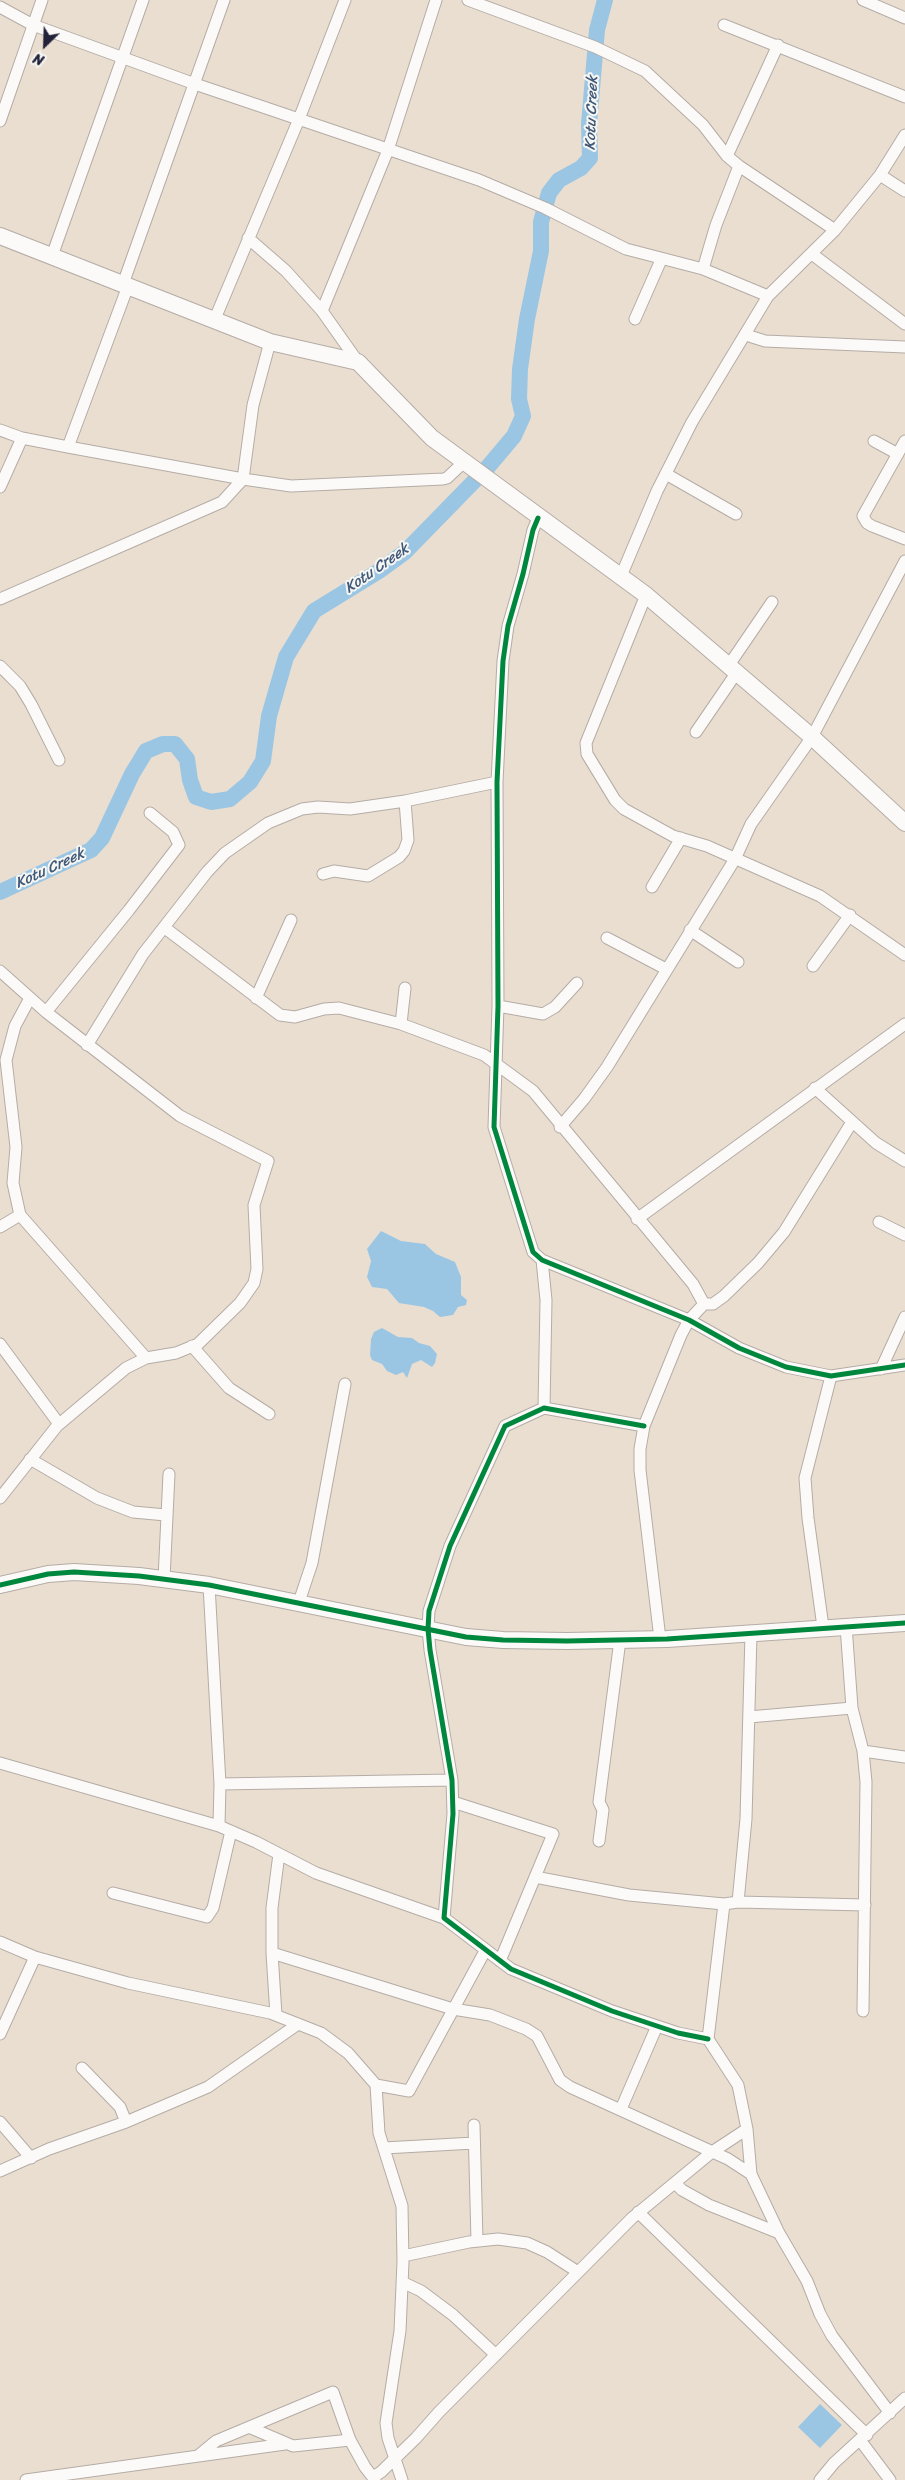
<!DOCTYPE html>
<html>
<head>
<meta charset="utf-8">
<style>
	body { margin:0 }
	#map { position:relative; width:905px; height:2480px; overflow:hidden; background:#eaded0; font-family:Sriracha,sans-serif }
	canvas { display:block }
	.north { position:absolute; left:20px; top:20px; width:50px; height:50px; -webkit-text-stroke:4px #f6f6f2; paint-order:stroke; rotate:204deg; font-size:14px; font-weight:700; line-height:20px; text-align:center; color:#22223b }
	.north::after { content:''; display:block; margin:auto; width:18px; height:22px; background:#22223b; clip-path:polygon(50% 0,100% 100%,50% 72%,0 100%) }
</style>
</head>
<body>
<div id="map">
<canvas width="905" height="2480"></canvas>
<div class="north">N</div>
</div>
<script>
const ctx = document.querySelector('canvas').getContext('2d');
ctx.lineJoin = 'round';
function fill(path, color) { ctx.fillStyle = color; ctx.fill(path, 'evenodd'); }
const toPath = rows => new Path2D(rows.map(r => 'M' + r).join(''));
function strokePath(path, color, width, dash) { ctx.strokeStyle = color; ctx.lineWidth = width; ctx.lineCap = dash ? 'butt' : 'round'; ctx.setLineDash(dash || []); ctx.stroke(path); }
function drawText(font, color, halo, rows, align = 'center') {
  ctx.font = font + ' Sriracha,sans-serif'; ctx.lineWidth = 4; ctx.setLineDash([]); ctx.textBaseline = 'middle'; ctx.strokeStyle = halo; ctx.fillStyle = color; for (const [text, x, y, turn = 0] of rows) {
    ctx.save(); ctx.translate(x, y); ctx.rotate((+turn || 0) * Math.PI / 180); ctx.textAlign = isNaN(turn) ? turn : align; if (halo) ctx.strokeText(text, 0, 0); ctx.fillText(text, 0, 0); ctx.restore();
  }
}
fill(toPath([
	[381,1231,401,1241,425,1244,436,1254,455,1262,461,1277,461,1295,467,1300,466,1305,458,1307,453,1315,440,1317,433,1311,424,1307,399,1303,387,1289,372,1287,367,1277,371,1261,367,1249],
	[382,1328,398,1337,412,1338,419,1343,430,1346,437,1354,435,1363,432,1367,421,1360,412,1364,407,1378,403,1372,396,1375,387,1371,382,1364,372,1360,370,1355,371,1339,374,1332],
	[820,2404,842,2425,820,2448,798,2427]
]), '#9ac6e4');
strokePath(toPath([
	[0,892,91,850,102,838,132,774,146,751,163,744,175,744,187,759,190,780,196,797,211,802,230,799,250,782,263,761,269,716,286,657,314,611,379,571,405,552,487,468,514,436,523,416,519,399,520,369,527,319,541,251,541,222,549,193,559,180,581,168,590,158,589,124,597,30,605,0]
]), '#9ac6e4', 16);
const street = toPath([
	[468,0,595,47,645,71,703,125,727,156,739,166,835,230],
	[863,0,905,18],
	[0,7,33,25,195,84,479,180,545,208,626,249,703,269,768,296],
	[724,25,905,97],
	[0,121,42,0],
	[727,156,778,45],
	[880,175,905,191],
	[248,238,286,271,322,311,358,362],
	[812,254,905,324],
	[52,256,143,0],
	[703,269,716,225,739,166],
	[123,284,224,0],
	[322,311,388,150,436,0],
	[635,319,661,260],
	[214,321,299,119,345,0],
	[746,335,765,341,905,347],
	[0,430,22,438,68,447,243,479,291,486,443,479,447,478,464,462],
	[874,441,898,454],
	[905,441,863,516,867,523,872,526,905,539],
	[68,447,128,286],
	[666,474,736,514],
	[0,487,22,438],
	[538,518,533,530,523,574,508,626,503,661,497,782,498,1006,494,1127,533,1252,542,1260,689,1320,739,1348,786,1367,831,1376,905,1365],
	[621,576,657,491,692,422,768,296,835,230,880,175,905,135],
	[646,595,586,743,587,754,615,800,624,809,673,836,707,846,820,896,905,955],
	[0,599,222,502,243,479,253,405,270,342],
	[729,665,772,602],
	[0,666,20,686,31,704,59,760],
	[696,732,737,672],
	[323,874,334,871,368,876,399,857,404,851,408,840,405,801,497,782],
	[652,887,681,838],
	[165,928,280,1015,295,1017,324,1009,339,1008,401,1024,484,1055,533,1091,693,1284,704,1304,689,1320,681,1335,644,1426,640,1449,640,1470,660,1639],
	[690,930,738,962],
	[607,938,666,969],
	[813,966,850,915],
	[0,971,46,1012,180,1116,268,1161,254,1205,257,1269,254,1283,240,1303,198,1344,176,1353,146,1358,126,1368,57,1426,0,1498],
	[30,998,15,1026,6,1060,16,1147,13,1183,20,1215,146,1358],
	[256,998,291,920],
	[498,1006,543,1014,555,1007,577,983],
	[46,1012,129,910,179,845,173,832,150,813],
	[401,1024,405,988],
	[87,1045,143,954,207,872,225,853,268,823,302,809,318,807,350,809,405,801],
	[815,1088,876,1143,905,1161],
	[560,1127,584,1099,607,1067,735,859,751,824,812,737,905,561],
	[637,1219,905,1024],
	[879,1222,905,1235],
	[0,1227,20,1215],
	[542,1260,546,1300,544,1408],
	[704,1304,713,1304,724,1296,758,1263,784,1232,852,1122],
	[0,1344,59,1424],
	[192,1346,229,1388,269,1414],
	[881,1369,905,1317],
	[644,1426,544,1408,505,1426,450,1546,429,1611,428,1629,430,1650,452,1780,453,1814,444,1918,511,1969,612,2011,678,2033,708,2039],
	[30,1459,97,1498,133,1512,166,1515],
	[164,1579,169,1474],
	[209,1585,220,1784,219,1826],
	[299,1602,312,1563,345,1384],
	[846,1626,852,1708,863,1751,866,1782,863,2011],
	[823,1627,808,1518,805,1478,831,1376],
	[749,1717,852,1708],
	[863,1751,905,1757],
	[0,1763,219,1826,256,1842,316,1873,444,1918],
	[220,1784,452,1780],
	[453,1802,553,1834,500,1961],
	[599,1841,603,1810,599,1802,620,1640],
	[535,1877,629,1895,724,1904,738,1902,865,1905],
	[113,1893,207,1917,213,1908,231,1831],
	[738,1902,746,1819,751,1634],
	[724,1904,708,2039,738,2085,747,2129,751,2174,779,2233,807,2281,820,2314,832,2336,890,2413],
	[0,1942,35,1957,128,1983,270,2013,321,2033,348,2053,376,2085,379,2133,402,2206,403,2262,400,2331,386,2423,388,2438,402,2480],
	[272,1953,453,2009,490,2015,526,2029,537,2036,560,2080,570,2087,728,2159,751,2174],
	[276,2015,272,1953,272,1908,279,1854],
	[0,2034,35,1957],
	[82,2068,120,2107,126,2122],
	[376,2085,409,2091,485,1951],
	[621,2109,657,2026],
	[0,2122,31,2158],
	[474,2125,477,2241],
	[384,2148,474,2143],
	[0,2171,49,2149,126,2122,208,2087,298,2024],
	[675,2183,682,2190,709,2205,779,2233],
	[638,2212,867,2435],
	[403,2256,469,2242,498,2239,527,2243,547,2252,578,2272],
	[402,2282,421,2291,453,2315,496,2355],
	[251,2428,293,2446,350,2440],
	[860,2440,890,2480],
	[199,2455,216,2441,333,2392,350,2440,365,2467,375,2480],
	[373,2477,381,2472,416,2438,439,2412,632,2218,712,2152,747,2129],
	[26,2480,285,2444],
	[820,2480,834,2463,905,2398]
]);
const secondary = toPath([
	[0,236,270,342,358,362,432,438,646,595,812,737,905,823],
	[0,1585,48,1574,74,1572,139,1576,209,1585,466,1637,503,1640,567,1641,667,1639,905,1623]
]);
strokePath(street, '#b4aca6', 13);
strokePath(secondary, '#b4aca6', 18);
strokePath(street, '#fcfaf8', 11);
strokePath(secondary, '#fcfaf8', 16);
strokePath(toPath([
	[538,518,533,530,523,574,508,626,503,661,497,782,498,1006,494,1127,533,1252,542,1260,689,1320,739,1348,786,1367,831,1376,905,1365],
	[644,1426,544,1408,505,1426,450,1546,429,1611,428,1629,430,1650,452,1780,453,1814,444,1918,511,1969,612,2011,678,2033,708,2039],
	[0,1585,48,1574,74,1572,139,1576,209,1585,466,1637,503,1640,567,1641,667,1639,905,1623]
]), '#00873e', 5);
drawText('italic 15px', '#405879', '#f6f6f2', [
	["Kotu Creek",592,113,-88],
	["Kotu Creek",377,569,-35],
	["Kotu Creek",50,869,-25]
]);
</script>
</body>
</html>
